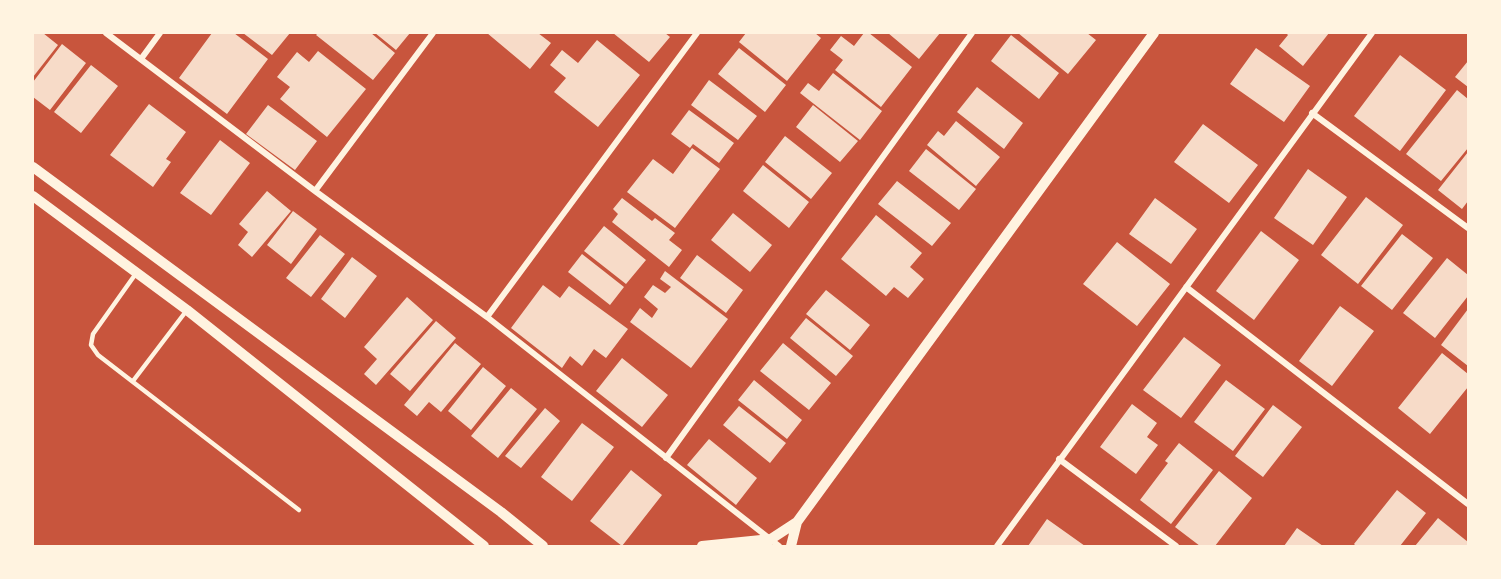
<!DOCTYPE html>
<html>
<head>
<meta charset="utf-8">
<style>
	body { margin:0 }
	#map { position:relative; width:1501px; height:579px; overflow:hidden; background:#c8553d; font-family:"Crimson Pro",serif }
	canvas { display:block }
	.frame { position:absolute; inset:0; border:34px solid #fff3e0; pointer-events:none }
</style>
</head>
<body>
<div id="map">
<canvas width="1501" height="579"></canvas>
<div class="frame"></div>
</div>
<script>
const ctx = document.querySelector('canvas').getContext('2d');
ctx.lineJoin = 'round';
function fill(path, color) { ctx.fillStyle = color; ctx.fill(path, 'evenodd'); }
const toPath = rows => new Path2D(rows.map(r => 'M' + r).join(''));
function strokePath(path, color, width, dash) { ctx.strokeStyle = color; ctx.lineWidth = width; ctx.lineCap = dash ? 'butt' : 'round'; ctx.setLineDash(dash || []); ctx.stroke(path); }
fill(toPath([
	[33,33,43,33,58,45,33,77],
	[212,33,234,33,268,59,227,114,179,78],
	[243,33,290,33,272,55],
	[318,33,371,33,395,53,373,80,316,35],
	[375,33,410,33,396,50],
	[487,33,538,33,551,43,530,69],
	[613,33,665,33,670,37,649,62],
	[746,33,815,33,821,38,787,81,739,42],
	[864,33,869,33,912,67,881,107,835,70,843,60,830,50,841,36,854,46],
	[888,33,940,33,919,59],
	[1018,33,1087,33,1096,40,1068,74],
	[1286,33,1329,33,1303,66,1279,46,1288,35],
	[1011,35,1059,73,1039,99,991,61],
	[597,40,640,75,598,127,554,92,566,78,550,65,562,50,578,63],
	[62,44,86,63,50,110,33,97,33,82],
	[739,48,786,85,765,112,718,74],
	[1256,48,1310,86,1284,122,1230,84],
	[318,51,366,89,327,137,280,99,290,87,277,77,297,52,309,62],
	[1400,55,1446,90,1400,151,1354,116],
	[1468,61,1468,87,1455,77],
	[91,65,118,86,81,133,54,112],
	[833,73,882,111,860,140,800,93,808,83,819,91],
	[709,80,757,116,738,140,691,105],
	[977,87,1023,123,1004,149,957,112],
	[1457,90,1468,99,1468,148,1441,181,1406,154],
	[149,104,186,132,166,159,171,162,153,187,110,155],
	[268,105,317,141,295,170,246,134],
	[813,105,858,141,840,162,796,127],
	[689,110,734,143,719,163,693,144,690,148,671,134],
	[956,121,1000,157,976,186,927,145,938,131,944,136],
	[1203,124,1258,165,1229,203,1174,162],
	[785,136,832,173,811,199,765,162],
	[220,140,250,163,211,215,180,193],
	[692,148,720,169,675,228,627,192,653,159,673,174],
	[926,149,976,189,959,210,909,171],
	[1468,152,1468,201,1462,209,1438,190],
	[763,165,809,202,789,228,743,191],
	[1308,169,1347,197,1313,245,1274,218],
	[897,181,951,223,932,246,878,204],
	[267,191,291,211,252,257,238,245,248,232,239,224],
	[1366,197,1403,225,1358,284,1321,255],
	[622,198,652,221,655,218,675,233,669,240,682,250,669,267,612,222,618,214,613,209],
	[1155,198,1197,229,1171,264,1129,234],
	[293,211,317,229,291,264,267,245],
	[733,213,772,245,750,272,711,240],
	[876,215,922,253,910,267,924,279,908,298,894,287,886,296,841,259],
	[604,226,646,260,626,284,584,251],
	[1261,231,1299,260,1254,320,1216,291],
	[1402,234,1433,258,1392,310,1361,286],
	[320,235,345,254,311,297,286,278],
	[1117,242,1170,284,1137,326,1083,284],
	[582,254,624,287,610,305,568,272],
	[697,255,743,290,726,313,680,278],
	[352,257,377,276,345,318,321,299],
	[1447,258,1468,275,1468,296,1435,338,1403,313],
	[665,271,728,319,691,368,630,322,640,308,652,318,658,309,644,297,653,285,665,293,671,287,660,279],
	[543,285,560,298,569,286,628,329,606,358,594,349,582,366,570,356,562,368,511,328],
	[826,290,870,325,850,350,806,314],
	[407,297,433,320,376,385,364,374,377,359,364,347],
	[1340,306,1374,331,1332,386,1299,361],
	[1468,309,1468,366,1441,345],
	[806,318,853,356,836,376,790,338],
	[436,321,456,338,410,391,390,374],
	[1184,337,1221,365,1181,418,1143,390],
	[455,343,481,364,441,412,429,402,417,416,404,405],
	[783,343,831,383,809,410,760,371],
	[1442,353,1468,374,1468,387,1430,434,1398,408],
	[622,358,668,395,642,427,596,391],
	[483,367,506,386,471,430,448,411],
	[754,380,802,420,787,439,738,400],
	[1226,380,1265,409,1233,451,1194,422],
	[511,388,537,409,498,458,471,436],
	[1132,404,1157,423,1147,437,1158,445,1136,474,1100,447],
	[1273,405,1302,427,1263,477,1235,456],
	[739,406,786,443,770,463,723,425],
	[545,408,560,421,521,468,505,456],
	[582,423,614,447,572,501,541,477],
	[709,439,757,478,736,505,687,465],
	[1179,443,1213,470,1171,524,1140,500,1168,463,1165,461],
	[631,470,662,495,622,546,590,521],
	[1219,471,1252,498,1215,546,1200,546,1175,527],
	[1397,490,1426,513,1400,546,1356,546,1354,544],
	[1438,518,1468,542,1468,546,1415,546],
	[1047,519,1085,546,1028,546],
	[1297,528,1323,546,1284,546]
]), '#f7dbc8');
strokePath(toPath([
	[137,272,93,334,91,345,98,355,299,510],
	[133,381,187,310]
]), '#fff3e0', 4.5);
strokePath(toPath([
	[106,33,315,191,487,317,779,546],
	[141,59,160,33],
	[1312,113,1468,228],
	[315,191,433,33],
	[1186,287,1468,504],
	[487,317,697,33],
	[666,458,972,33],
	[1059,459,1176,546],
	[997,546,1372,33]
]), '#fff3e0', 6);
strokePath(toPath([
	[33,167,501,512,543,546],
	[33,196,187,310,484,546],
	[702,546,771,539],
	[765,546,771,539,797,522,1154,33],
	[791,546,797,522]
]), '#fff3e0', 10);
</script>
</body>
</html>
